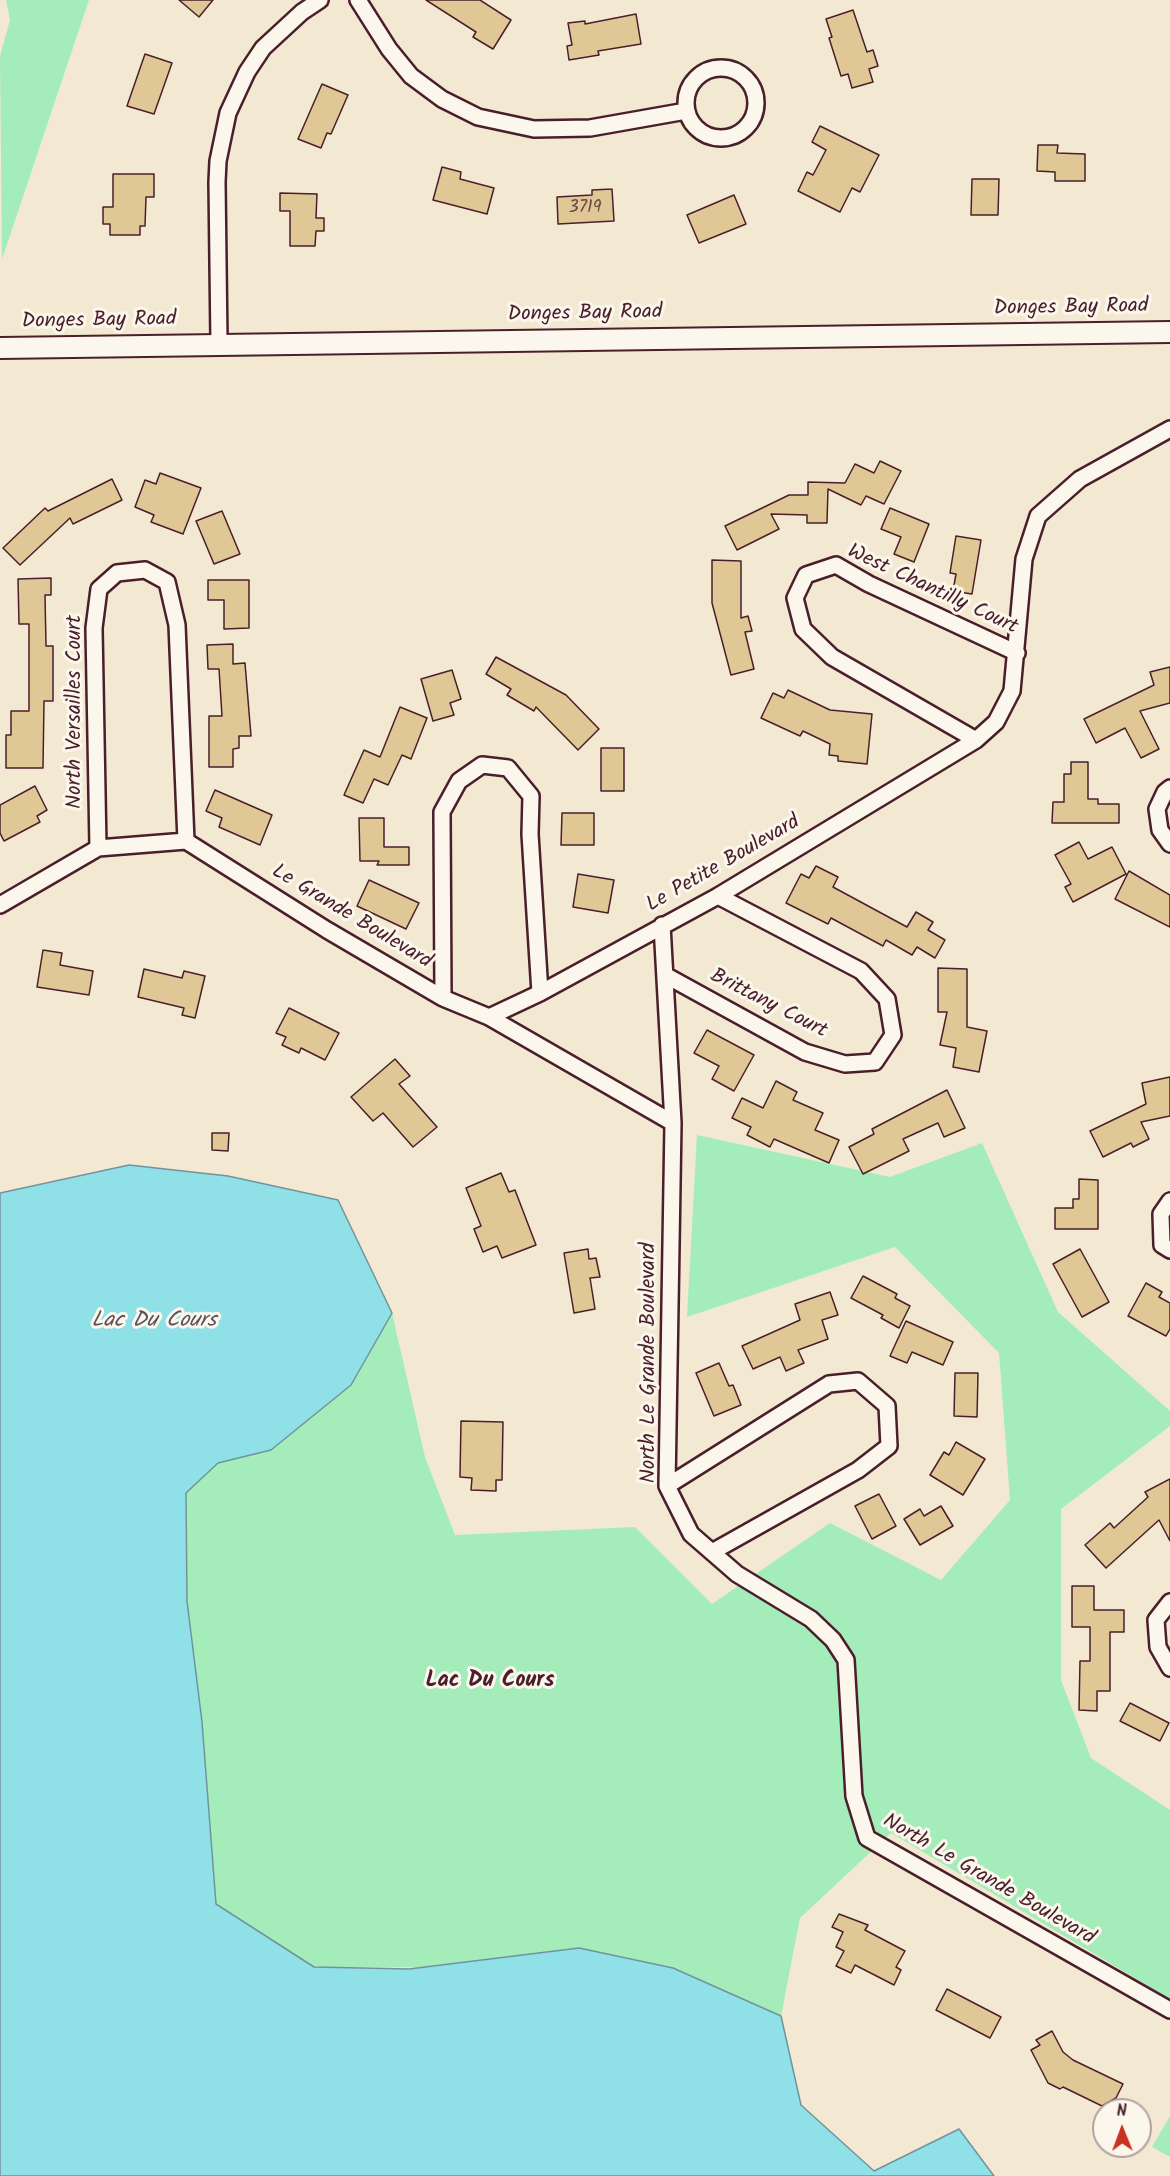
<!DOCTYPE html>
<html>
<head>
<meta charset="utf-8">
<style>
	body { margin:0 }
	#map { position:relative; width:1170px; height:2176px; overflow:hidden; background:#f3e9d2; font-family:Kalam,sans-serif }
	canvas { display:block }
	.north { position:absolute; left:1092px; top:2098px; width:60px; height:60px; box-sizing:border-box; background:#fbf7ec; border:2px solid #b4a19f; border-radius:50%; rotate:359deg; font-size:16px; font-weight:700; line-height:24px; text-align:center; color:#4a1f2b }
	.north::after { content:''; display:block; margin:auto; width:21px; height:27px; background:#c8321e; clip-path:polygon(50% 0,100% 100%,50% 72%,0 100%) }
</style>
</head>
<body>
<div id="map">
<canvas width="1170" height="2176"></canvas>
<div class="north">N</div>
</div>
<script>
const ctx = document.querySelector('canvas').getContext('2d');
ctx.lineJoin = 'round';
function fill(path, color) { ctx.fillStyle = color; ctx.fill(path, 'evenodd'); }
const toPath = rows => new Path2D(rows.map(r => 'M' + r).join(''));
function strokePath(path, color, width, dash) { ctx.strokeStyle = color; ctx.lineWidth = width; ctx.lineCap = dash ? 'butt' : 'round'; ctx.setLineDash(dash || []); ctx.stroke(path); }
function drawText(font, color, halo, rows, align = 'center') {
  ctx.font = font + ' Kalam,sans-serif'; ctx.lineWidth = 6; ctx.setLineDash([]); ctx.textBaseline = 'middle'; ctx.strokeStyle = halo; ctx.fillStyle = color; for (const [text, x, y, turn = 0] of rows) {
    ctx.save(); ctx.translate(x, y); ctx.rotate((+turn || 0) * Math.PI / 180); ctx.textAlign = isNaN(turn) ? turn : align; if (halo) ctx.strokeText(text, 0, 0); ctx.fillText(text, 0, 0); ctx.restore();
  }
}
fill(toPath([
	[6,0,89,0,2,259,0,56,10,20],
	[697,1135,890,1177,982,1143,1058,1312,1170,1411,1170,1426,1061,1509,1061,1680,1091,1758,1170,1810,1170,1999,891,1833,800,1918,781,2016,673,1968,314,1967,216,1904,202,1722,187,1601,186,1493,218,1463,271,1450,351,1385,392,1313,425,1457,455,1535,635,1527,712,1604,830,1523,941,1580,1010,1500,999,1353,895,1247,687,1317],
	[1170,2116,1170,2157,1152,2147]
]), '#a4ecba');
const water = toPath([
	[129,1165,228,1176,338,1200,392,1313,351,1385,271,1450,218,1463,186,1493,187,1601,202,1722,216,1904,314,1967,409,1969,579,1948,673,1968,781,2016,801,2105,874,2171,959,2129,994,2176,0,2176,0,1193,129,1165]
]);
fill(water, '#8fe1e7');
strokePath(water, '#73939c', 1.5);
const building = toPath([
	[179,0,213,0,199,17,179,0],
	[426,0,480,0,511,20,493,49,473,37,476,32,426,0],
	[853,10,867,52,873,50,878,66,869,69,873,82,852,88,848,74,841,76,829,38,832,37,826,19,853,10],
	[636,14,641,44,598,51,599,55,569,60,567,46,572,45,568,23,585,21,585,24,636,14],
	[145,54,172,63,154,114,127,106,145,54],
	[322,84,348,95,331,134,327,133,321,148,298,139,322,84],
	[820,126,879,155,860,192,852,188,840,212,798,191,807,172,813,175,826,150,812,142,820,126],
	[1038,145,1058,145,1057,153,1085,154,1085,181,1055,181,1055,172,1037,171,1038,145],
	[442,167,461,172,460,179,494,188,487,214,433,200,442,167],
	[113,174,154,174,154,197,146,197,145,226,140,226,140,235,110,235,110,224,103,224,103,207,113,207,113,174],
	[972,179,999,179,998,215,971,215,972,179],
	[612,189,614,221,558,224,557,197,592,195,592,190,612,189],
	[280,193,317,194,316,218,324,218,324,231,316,231,315,246,290,246,290,211,280,211,280,193],
	[734,195,746,224,699,243,687,215,734,195],
	[880,461,901,471,884,504,866,496,861,505,828,489,827,523,807,523,807,515,771,514,779,529,737,550,725,526,789,495,808,495,808,482,845,483,855,464,874,473,880,461],
	[160,473,201,488,183,534,151,522,154,515,135,507,145,480,156,484,160,473],
	[112,479,122,500,73,524,70,518,20,565,3,548,45,508,48,511,112,479],
	[890,508,929,524,914,562,894,554,901,537,881,529,890,508],
	[222,511,240,554,214,564,196,521,222,511],
	[956,536,981,540,972,594,953,591,956,574,950,573,956,536],
	[712,560,741,561,741,618,748,616,752,631,745,632,754,669,731,675,712,603,712,560],
	[51,578,51,595,45,595,46,646,53,646,53,701,44,701,43,768,6,768,6,735,11,735,11,711,29,711,29,624,19,624,18,579,51,578],
	[208,580,249,580,249,628,224,629,224,600,208,600,208,580],
	[233,644,233,664,245,663,251,736,239,736,239,748,233,749,233,767,209,767,209,716,222,716,219,669,208,669,207,645,233,644],
	[496,657,566,695,599,729,578,750,536,707,534,711,507,695,511,689,486,674,496,657],
	[1170,667,1170,703,1140,711,1159,749,1141,758,1125,728,1096,743,1084,719,1154,685,1150,672,1170,667],
	[452,670,461,699,450,703,454,715,433,721,421,679,452,670],
	[788,690,830,710,872,714,867,764,838,761,838,756,829,755,830,744,803,731,800,736,761,718,773,693,784,698,788,690],
	[400,707,427,718,411,759,402,755,388,785,374,779,363,803,344,795,364,750,380,757,400,707],
	[601,748,624,748,624,791,601,791,601,748],
	[1071,762,1088,762,1088,799,1098,799,1098,804,1119,804,1119,823,1052,823,1053,802,1064,802,1064,774,1071,774,1071,762],
	[35,786,47,810,37,816,40,822,4,841,0,833,0,805,35,786],
	[215,790,272,815,260,845,219,827,222,818,206,811,215,790],
	[562,813,594,813,594,845,561,845,562,813],
	[359,818,384,818,384,847,409,847,409,865,377,865,379,861,360,861,359,818],
	[1079,842,1088,859,1112,847,1126,874,1073,902,1065,887,1071,884,1055,855,1079,842],
	[816,866,838,877,833,887,907,927,916,912,933,922,928,930,945,940,935,958,917,947,912,955,886,940,883,946,831,918,828,924,786,903,801,874,809,878,816,866],
	[1129,871,1170,895,1170,927,1115,899,1129,871],
	[578,874,614,880,608,913,573,907,578,874],
	[369,880,419,903,406,929,357,906,369,880],
	[43,950,62,953,60,965,93,971,89,995,37,987,43,950],
	[938,968,967,969,967,1027,987,1031,979,1072,953,1067,956,1048,940,1045,947,1012,938,1012,938,968],
	[144,969,182,978,184,971,205,976,195,1018,182,1015,184,1008,138,997,144,969],
	[289,1008,339,1033,325,1060,301,1048,299,1053,282,1045,286,1037,276,1033,289,1008],
	[707,1030,754,1055,734,1091,712,1079,719,1066,694,1053,707,1030],
	[395,1059,410,1076,399,1084,437,1127,413,1147,383,1113,373,1121,351,1097,395,1059],
	[1170,1077,1170,1116,1141,1122,1149,1139,1133,1147,1131,1143,1103,1157,1090,1131,1146,1104,1142,1083,1170,1077],
	[776,1081,797,1092,793,1100,823,1113,815,1130,839,1140,829,1163,774,1139,770,1147,747,1135,751,1127,732,1118,742,1098,763,1108,776,1081],
	[947,1090,965,1128,944,1137,938,1123,903,1139,909,1151,863,1174,849,1147,874,1134,872,1129,947,1090],
	[212,1133,229,1133,228,1151,212,1150,212,1133],
	[501,1173,509,1192,515,1190,536,1245,502,1258,497,1246,483,1252,474,1229,481,1226,466,1188,501,1173],
	[1079,1179,1098,1180,1098,1229,1055,1229,1055,1208,1073,1208,1073,1199,1079,1199,1079,1179],
	[588,1249,589,1259,596,1258,600,1277,590,1278,595,1309,574,1313,564,1253,588,1249],
	[1080,1249,1109,1302,1082,1317,1053,1264,1080,1249],
	[863,1276,897,1294,895,1298,910,1306,899,1328,881,1318,883,1315,851,1298,863,1276],
	[1146,1283,1162,1292,1159,1297,1170,1303,1170,1329,1166,1336,1128,1316,1146,1283],
	[830,1292,838,1315,822,1320,828,1339,798,1350,804,1363,786,1371,780,1357,753,1369,742,1346,800,1320,795,1304,830,1292],
	[906,1321,953,1342,943,1365,912,1352,907,1363,890,1356,906,1321],
	[719,1363,729,1386,733,1385,741,1405,714,1416,696,1373,719,1363],
	[955,1373,978,1373,977,1417,954,1416,955,1373],
	[461,1421,503,1422,502,1480,496,1480,496,1491,471,1490,472,1478,460,1477,461,1421],
	[956,1442,985,1459,963,1495,930,1475,944,1452,949,1455,956,1442],
	[1170,1479,1170,1541,1159,1520,1106,1568,1085,1545,1110,1523,1114,1528,1148,1497,1145,1492,1170,1479],
	[879,1494,896,1526,872,1539,855,1506,879,1494],
	[941,1506,953,1526,920,1545,904,1519,920,1509,924,1516,941,1506],
	[1072,1586,1094,1586,1094,1610,1124,1610,1124,1632,1110,1632,1110,1691,1097,1691,1097,1711,1079,1710,1080,1661,1090,1661,1090,1627,1072,1627,1072,1586],
	[1130,1703,1169,1723,1160,1741,1120,1721,1130,1703],
	[839,1914,868,1925,865,1930,905,1951,896,1967,901,1970,894,1985,855,1965,851,1973,836,1966,844,1951,836,1947,843,1932,832,1927,839,1914],
	[947,1989,1001,2017,990,2038,936,2010,947,1989],
	[1052,2031,1063,2052,1073,2060,1123,2084,1116,2098,1102,2106,1063,2087,1060,2089,1048,2083,1031,2050,1040,2045,1036,2040,1052,2031]
]);
fill(building, '#dfc796');
strokePath(building, '#4a1f2b', 1.5);
const minor = toPath([
	[358,0,389,49,411,76,442,99,478,117,534,129,590,128,686,111],
	'686 103a35 35 0 1 1 70 0a35 35 0 1 1-70 0Z',
	[219,343,217,182,218,161,228,113,247,72,263,48,302,12,320,0],
	[976,740,832,657,803,629,795,598,806,575,836,565,869,584,1017,653],
	[1170,788,1165,792,1157,809,1160,830,1170,844],
	[98,848,94,628,99,589,117,573,145,570,167,582,177,625,186,841],
	[0,905,98,848,186,841,327,930,443,998,489,1017,673,1123],
	[662,925,673,1123,667,1486,691,1534,737,1574,811,1619,833,1640,846,1660,854,1796,867,1838,1170,2010],
	[665,975,805,1052,845,1064,875,1062,893,1035,887,999,861,971,718,896],
	[443,998,442,812,459,781,482,765,508,768,531,796,530,834,540,993],
	[489,1017,540,993,718,896,976,740,996,722,1012,691,1024,559,1038,516,1080,479,1170,429],
	[1170,1201,1161,1214,1162,1245,1170,1250],
	[667,1486,829,1384,858,1381,887,1406,889,1446,858,1470,712,1552],
	[1170,1602,1156,1620,1158,1647,1170,1668]
]);
const tertiary = toPath([
	[0,348,1170,332]
]);
strokePath(minor, '#4a1f2b', 20);
strokePath(tertiary, '#4a1f2b', 24);
strokePath(minor, '#fbf7ec', 15);
strokePath(tertiary, '#fbf7ec', 20);
drawText('18px', '#6f4946', null, [
	["3719",585,209]
]);
drawText('21px', '#4a1f2b', '#fbf7ec', [
	["Donges Bay Road",1071,309,-1],
	["Donges Bay Road",585,315,-1],
	["Donges Bay Road",99,322,-1],
	["West Chantilly Court",932,591,25],
	["North Versailles Court",76,712,-90],
	["Le Petite Boulevard",724,865,-30],
	["Le Grande Boulevard",351,918,31],
	["Brittany Court",768,1005,27],
	["North Le Grande Boulevard",650,1363,-90],
	["North Le Grande Boulevard",988,1881,30]
]);
drawText('italic 22px', '#5b505a', '#fbf7ec', [
	["Lac Du Cours",154,1322]
]);
drawText('bold 22px', '#4a1f2b', '#fbf7ec', [
	["Lac Du Cours",490,1682]
]);
</script>
</body>
</html>
